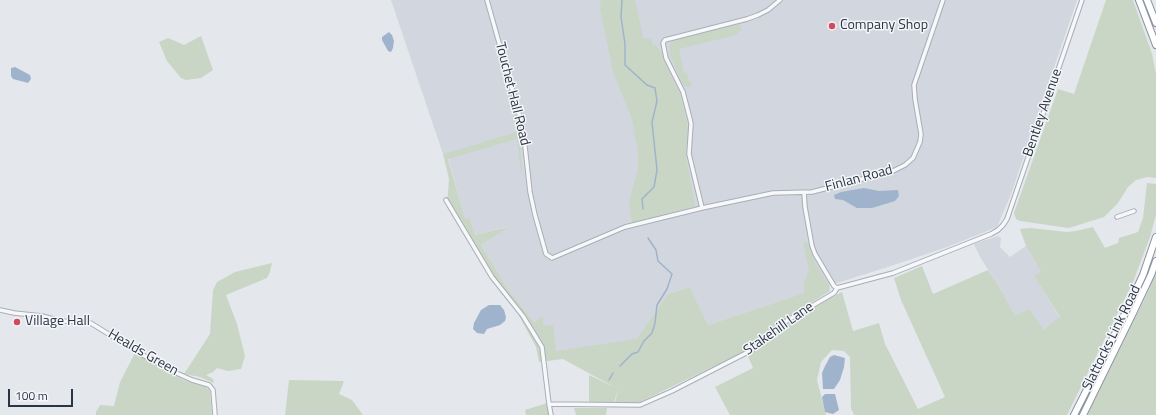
<!DOCTYPE html>
<html>
<head>
<meta charset="utf-8">
<style>
	body { margin:0 }
	#map { position:relative; width:1156px; height:415px; overflow:hidden; background:#e4e7ec; font-family:"Titillium Web",sans-serif }
	canvas { display:block }
	.scale { position:absolute; left:8px; top:389px; width:65px; height:18px; box-sizing:border-box; border:2px solid #2b3445; border-top:0; padding-left:5px; font-size:12px; line-height:14px; white-space:nowrap; color:#2b3445; -webkit-text-stroke:3px #f4f6f9; paint-order:stroke }
</style>
</head>
<body>
<div id="map">
<canvas width="1156" height="415"></canvas>
<div class="scale">100 m</div>
</div>
<script>
const ctx = document.querySelector('canvas').getContext('2d');
ctx.lineJoin = 'round';
function fill(path, color) { ctx.fillStyle = color; ctx.fill(path, 'evenodd'); }
const toPath = rows => new Path2D(rows.map(r => 'M' + r).join(''));
function strokePath(path, color, width, dash) { ctx.strokeStyle = color; ctx.lineWidth = width; ctx.lineCap = dash ? 'butt' : 'round'; ctx.setLineDash(dash || []); ctx.stroke(path); }
function drawText(font, color, halo, rows, align = 'center') {
  ctx.font = font + ' "Titillium Web",sans-serif'; ctx.lineWidth = 3; ctx.setLineDash([]); ctx.textBaseline = 'middle'; ctx.strokeStyle = halo; ctx.fillStyle = color; for (const [text, x, y, turn = 0] of rows) {
    ctx.save(); ctx.translate(x, y); ctx.rotate((+turn || 0) * Math.PI / 180); ctx.textAlign = isNaN(turn) ? turn : align; if (halo) ctx.strokeText(text, 0, 0); ctx.fillText(text, 0, 0); ctx.restore();
  }
}
fill(toPath([
	[391,0,1077,0,1011,194,997,227,947,247,894,265,780,301,708,325,690,287,668,294,637,342,556,351,544,326,543,318,534,322,508,289,481,245,508,227,475,235,470,218,465,220,447,153,443,154],
	[998,236,1001,238,1000,247,1010,257,1026,246,1041,272,1035,277,1060,318,1042,329,1020,314,1015,317,1000,288,980,257,974,244]
]), '#d2d6de');
fill(toPath([
	[601,0,635,0,643,38,651,39,653,45,656,45,662,53,668,69,681,96,688,127,686,157,695,206,632,223,629,203,638,168,638,153,632,119,613,72,600,8],
	[1106,0,1133,0,1152,54,1156,74,1156,178,1147,177,1136,180,1128,187,1118,203,1104,217,1069,228,1020,221,1016,219,1014,213,1058,89,1074,94],
	[740,24,741,29,736,35,679,49,684,73,687,73,688,81,691,81,692,85,687,87,683,85,670,55,669,46,671,43,675,40,686,37],
	[201,36,213,70,201,78,186,80,181,78,167,61,159,42,168,38,184,45],
	[510,95,519,130,522,171,521,172,517,139,448,159,465,219,470,218,475,235,509,227,481,245,508,289,534,322,543,317,544,326,553,325,556,351,637,339,668,294,690,287,708,325,804,293,804,283,809,270,803,242,807,242,816,265,829,285,830,291,779,323,750,349,638,403,615,403,618,389,614,403,589,403,589,375,616,388,563,359,539,362,536,347,517,312,488,275,447,207,449,179,443,154,517,132,508,96],
	[1147,183,1156,184,1156,215,1150,237,1133,282,1067,415,854,415,851,408,850,357,844,351,832,350,821,362,817,380,826,415,730,415,715,387,753,368,747,354,755,350,791,320,811,308,842,292,853,331,879,323,885,344,918,409,945,397,901,300,894,278,922,266,933,294,988,270,1000,288,1015,316,1029,309,1043,329,1060,317,1034,276,1041,272,1026,246,1020,229,1030,228,1067,232,1076,231,1093,227,1105,248,1118,243,1119,238,1138,232,1143,218],
	[272,263,270,272,267,278,226,295,237,324,245,356,241,369,228,371,217,368,213,372,206,375,213,379,214,383,200,377,184,374,210,334,213,290,217,282,235,272],
	[1156,272,1156,415,1087,415,1147,294],
	[135,353,158,367,184,380,206,387,210,391,212,415,96,415,96,412,100,405,114,406,120,382],
	[289,380,344,381,339,394,352,400,363,415,285,415],
	[547,403,549,415,526,415,525,410],
	[574,408,607,408,606,415,576,415]
]), '#c9d6c5');
fill(toPath([
	[389,32,392,35,394,41,393,48,391,52,388,51,382,40,382,37],
	[15,67,30,75,31,79,28,83,13,79,11,76,11,68],
	[864,188,879,191,898,190,899,196,895,201,872,208,857,208,843,200,835,199,834,195,841,192],
	[489,305,500,305,504,310,506,317,505,321,500,325,487,329,484,334,477,333,473,329,474,323,481,310],
	[834,355,845,358,844,367,840,380,834,389,823,389,822,373,825,366,830,357],
	[825,394,835,394,839,410,833,414,825,412,822,397]
]), '#9fb4cc');
strokePath(toPath([
	[622,0,621,17,625,44,625,65,647,85,655,88,657,101,652,122,657,170,654,187,642,199,643,209],
	[620,366,632,354,638,352,644,341,652,333,655,323,657,305,667,289,672,274,658,261,656,250,648,238],
	[609,380,613,373]
]), '#9fb4cc', 1.5);
const minor = toPath([
	[487,0,523,128,530,192,535,215,546,254,552,258,625,227,702,208,773,193,812,192,893,171,905,165,913,158,920,142,921,134,915,99,914,85,943,0],
	[804,192,805,207,812,246,815,254,834,286,837,288],
	[446,200,492,277,523,316,542,347,549,404,551,415],
	[702,208,689,154,691,124,690,119,683,92,666,58,663,43,665,40,747,19,758,15,768,10,780,0],
	[1117,217,1134,211],
	[0,310,14,313,42,316,61,321,89,322,141,354,172,371,192,380,209,385,213,390,215,415],
	[549,404,640,405,672,391,752,350,783,323,834,293,837,288,893,273,991,234,998,230,1003,225,1007,219,1082,0]
]);
const motorway = toPath([
	[1139,0,1156,45],
	[1147,0,1156,23],
	[1074,415,1121,322,1143,275,1156,237],
	[1083,415,1134,311,1151,275,1156,261]
]);
strokePath(minor, '#a9aeb7', 5.5);
strokePath(motorway, '#8b94a3', 8);
strokePath(minor, '#f7f8fa', 3.5);
strokePath(motorway, '#fff', 6);
for (const [x, y, r, color] of [
	[832,26,4,"#d1495b"],
	[17,322,4,"#d1495b"]
]) { const dot = new Path2D(); dot.arc(x, y, r, 0, 2 * Math.PI); ctx.fillStyle = color; ctx.fill(dot); strokePath(dot, '#f4f6f9', 1.5); }
drawText('14px', '#2b3445', '#f4f6f9', [
	["Company Shop",840,26],
	["Village Hall",25,322]
], 'left');
drawText('14px', '#2b3445', '#f4f6f9', [
	["Touchet Hall Road",512,94,76],
	["Bentley Avenue",1043,113,-71],
	["Finlan Road",859,179,-15],
	["Stakehill Lane",779,329,-35],
	["Slattocks Link Road",1112,338,-64],
	["Healds Green",143,353,30]
]);
</script>
</body>
</html>
